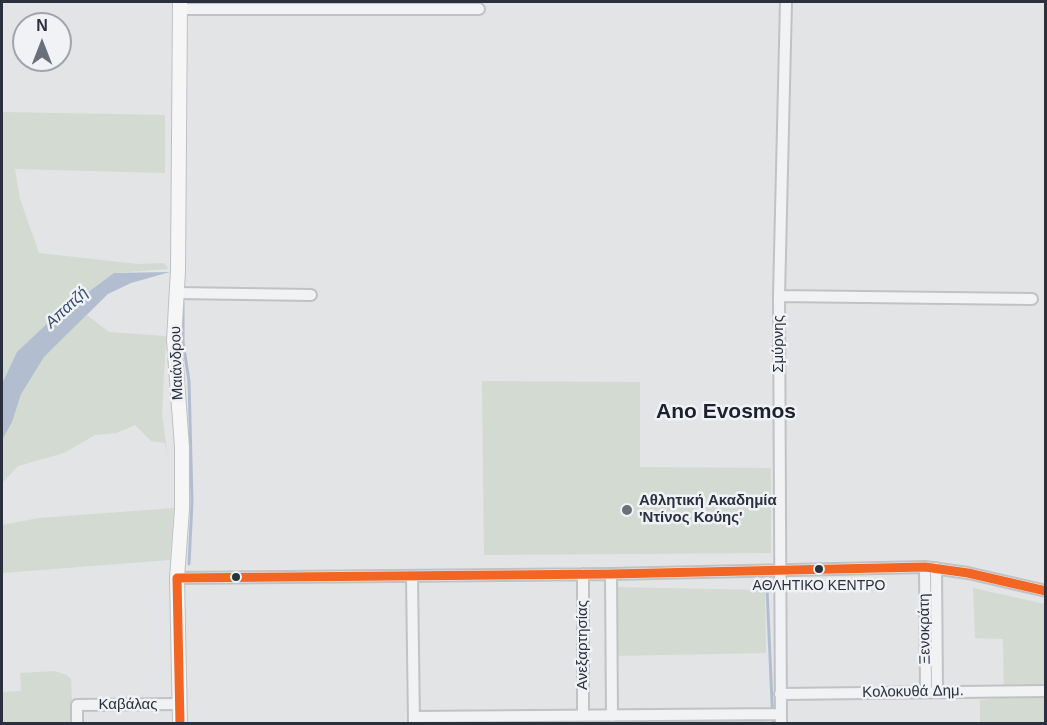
<!DOCTYPE html>
<html>
<head>
<meta charset="utf-8">
<style>
	body { margin:0 }
	#map { position:relative; width:1047px; height:725px; overflow:hidden; background:#e2e4e6; font-family:Arial,sans-serif }
	canvas { display:block }
	.frame { position:absolute; inset:0; border:3px solid #2a303e; pointer-events:none }
	.north { position:absolute; left:12px; top:12px; width:60px; height:60px; box-sizing:border-box; background:#f0f2f6; border:2px solid #a1a4ac; border-radius:50%; rotate:0deg; font-size:16px; font-weight:700; line-height:24px; text-align:center; color:#2a303e }
	.north::after { content:''; display:block; margin:auto; width:21px; height:27px; background:#6a6f79; clip-path:polygon(50% 0,100% 100%,50% 72%,0 100%) }
</style>
</head>
<body>
<div id="map">
<canvas width="1047" height="725"></canvas>
<div class="frame"></div>
<div class="north">N</div>
</div>
<script>
const ctx = document.querySelector('canvas').getContext('2d');
ctx.lineJoin = 'round';
function fill(path, color) { ctx.fillStyle = color; ctx.fill(path, 'evenodd'); }
const toPath = rows => new Path2D(rows.map(r => 'M' + r).join(''));
function strokePath(path, color, width, dash) { ctx.strokeStyle = color; ctx.lineWidth = width; ctx.lineCap = dash ? 'butt' : 'round'; ctx.setLineDash(dash || []); ctx.stroke(path); }
function drawText(font, color, halo, rows, align = 'center') {
  ctx.font = font + ' Arial,sans-serif'; ctx.lineWidth = 5; ctx.setLineDash([]); ctx.textBaseline = 'middle'; ctx.strokeStyle = halo; ctx.fillStyle = color; for (const [text, x, y, turn = 0] of rows) {
    ctx.save(); ctx.translate(x, y); ctx.rotate((+turn || 0) * Math.PI / 180); ctx.textAlign = isNaN(turn) ? turn : align; if (halo) ctx.strokeText(text, 0, 0); ctx.fillText(text, 0, 0); ctx.restore();
  }
}
fill(toPath([
	[2,112,165,115,165,173,15,169,20,199,39,253,137,264,164,263,169,269,114,273,44,357,87,315,109,332,166,336,162,414,168,459,165,443,151,441,135,425,117,433,95,435,64,453,18,466,2,483],
	[482,381,640,382,640,467,771,468,771,553,484,555],
	[174,508,170,560,2,573,2,525,39,518],
	[611,587,765,590,766,653,611,656],
	[973,588,1045,604,1045,723,980,723,980,700,1004,698,1003,639,975,638],
	[54,671,67,675,71,679,73,723,2,723,2,692,21,691,20,673],
	[764,718,768,723,421,724,421,720]
]), '#d2dad2');
fill(toPath([
	[170,272,131,283,108,294,44,357,21,394,12,422,2,440,2,384,17,352,51,320,114,273]
]), '#b2becf');
strokePath(toPath([
	[183,302,183,342,189,381,192,502,189,564],
	[767,589,773,724]
]), '#b2becf', 3);
const minor = toPath([
	[180,9,479,9],
	[177,293,311,295],
	[779,296,1032,299],
	[925,567,926,692],
	[936,568,937,692],
	[583,574,583,716],
	[611,574,612,716],
	[412,576,414,723],
	[177,578,611,574,925,567,968,573,1046,591],
	[780,694,1046,691],
	[414,717,781,714],
	[77,724,77,705,180,704],
	[781,724,779,296,786,2]
]);
const major = toPath([
	[180,724,177,578,182,509,182,447,174,340,178,271,180,2]
]);
strokePath(minor, '#c0c2c4', 14);
strokePath(major, '#bec0c4', 16);
strokePath(minor, '#f1f2f4', 10);
strokePath(major, '#f6f6f6', 14);
strokePath(toPath([
	[180,724,177,578,611,574,925,567,968,573,1046,591]
]), '#f26522', 9);
for (const [x, y, r, color] of [
	[627,510,6,"#6a6f79"],
	[819,569,5,"#2a303e"],
	[236,577,5,"#2a303e"]
]) { const dot = new Path2D(); dot.arc(x, y, r, 0, 2 * Math.PI); ctx.fillStyle = color; ctx.fill(dot); strokePath(dot, '#f0f2f6', 2); }
drawText('14px', '#2a303e', '#f0f2f6', [
	["ΑΘΛΗΤΙΚΟ ΚΕΝΤΡΟ",819,586]
]);
drawText('15px', '#2a303e', '#f0f2f6', [
	["Σμύρνης",779,344,-90],
	["Μαιάνδρου",177,363,-92],
	["Ξενοκράτη",925,629,-91],
	["Ανεξαρτησίας",583,645,-90],
	["Κολοκυθά Δημ.",913,692,-1],
	["Καβάλας",128,705]
]);
drawText('bold 15px', '#2a303e', '#f0f2f6', [
	["Αθλητική Ακαδημία",639,501],
	["'Ντίνος Κούης'",639,518]
], 'left');
drawText('italic 16px', '#374c6f', '#f0f2f6', [
	["Απατζή",67,308,-43]
]);
drawText('bold 21px', '#1c212f', '#f0f2f6', [
	["Ano Evosmos",726,412]
]);
</script>
</body>
</html>
